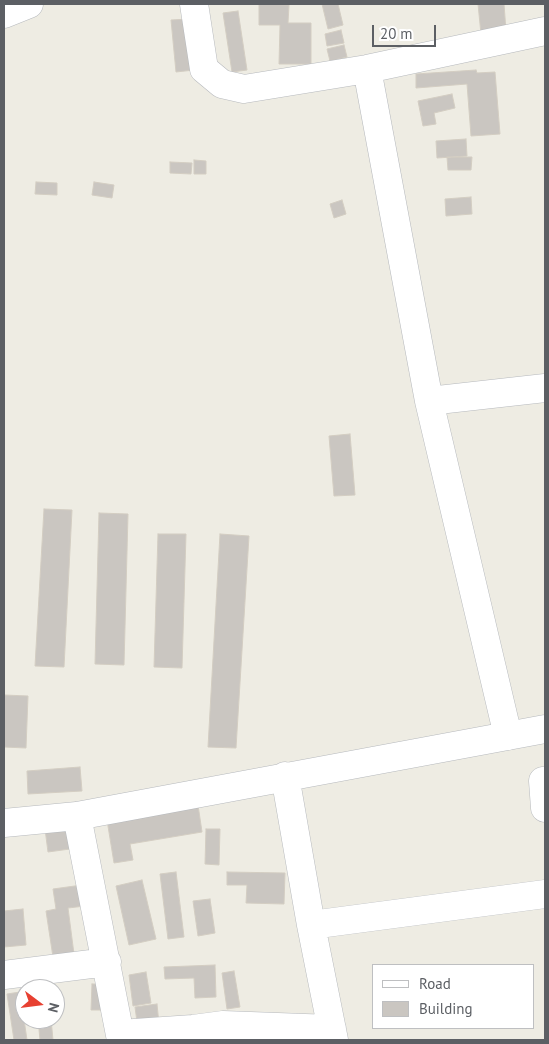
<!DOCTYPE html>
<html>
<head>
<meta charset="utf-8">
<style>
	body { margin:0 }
	#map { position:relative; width:549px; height:1044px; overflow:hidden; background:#eeece3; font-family:"PT Sans",sans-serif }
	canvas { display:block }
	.frame { position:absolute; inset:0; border:5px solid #5c5f64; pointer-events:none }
	.legend { position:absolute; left:372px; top:964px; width:162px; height:65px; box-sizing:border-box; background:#fff; border:1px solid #bebfc1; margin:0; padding:6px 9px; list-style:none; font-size:15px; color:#5c5f64 }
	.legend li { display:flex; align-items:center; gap:10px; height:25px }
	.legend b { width:25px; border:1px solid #bebfc1 }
	.north { position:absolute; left:15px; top:979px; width:50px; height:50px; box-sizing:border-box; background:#fff; border:1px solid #bebfc1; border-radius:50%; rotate:105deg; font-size:14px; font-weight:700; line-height:20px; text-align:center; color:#5c5f64 }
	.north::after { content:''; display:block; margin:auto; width:18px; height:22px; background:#e74031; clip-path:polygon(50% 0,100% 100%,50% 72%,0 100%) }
	.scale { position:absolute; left:372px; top:25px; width:64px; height:22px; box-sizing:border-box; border:2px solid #5c5f64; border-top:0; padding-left:6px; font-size:15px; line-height:18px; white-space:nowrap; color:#5c5f64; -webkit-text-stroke:4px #fff; paint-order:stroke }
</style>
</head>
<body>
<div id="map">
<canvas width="549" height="1044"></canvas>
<div class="frame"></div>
<ul class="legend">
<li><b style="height:6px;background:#fff"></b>Road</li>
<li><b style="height:14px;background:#cac6c1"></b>Building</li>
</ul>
<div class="north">N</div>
<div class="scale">20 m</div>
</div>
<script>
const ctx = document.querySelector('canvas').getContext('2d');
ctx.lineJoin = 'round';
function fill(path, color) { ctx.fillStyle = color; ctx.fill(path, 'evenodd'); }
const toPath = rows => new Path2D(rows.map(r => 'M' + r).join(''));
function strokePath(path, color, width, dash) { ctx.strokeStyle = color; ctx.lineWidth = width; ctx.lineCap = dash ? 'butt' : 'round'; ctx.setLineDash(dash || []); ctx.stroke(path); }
const building = toPath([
	[259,4,289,5,288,23,311,23,311,64,279,64,280,25,259,25,259,4],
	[322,4,338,4,343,25,328,29,322,4],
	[478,4,504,4,506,31,481,34,478,4],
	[238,11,247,70,232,72,223,13,238,11],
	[189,19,194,70,176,72,171,20,189,19],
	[341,30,344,43,327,46,325,34,341,30],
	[344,45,347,57,330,61,327,49,344,45],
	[476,70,477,73,495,72,500,134,471,136,467,84,416,88,416,74,476,70],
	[452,94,455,108,434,113,436,124,423,126,418,101,452,94],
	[466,139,467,156,437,158,436,141,466,139],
	[447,157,472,157,471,170,448,170,447,157],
	[194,160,206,161,206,174,194,174,194,160],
	[170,162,192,163,191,174,170,173,170,162],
	[36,182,57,183,57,195,35,194,36,182],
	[94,182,114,185,112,198,92,195,94,182],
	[471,197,472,214,446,216,445,199,471,197],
	[342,200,346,214,334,218,330,204,342,200],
	[350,434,355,495,334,496,329,436,350,434],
	[44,509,72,510,64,667,35,666,44,509],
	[99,513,128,514,124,665,95,664,99,513],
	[158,534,186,534,182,668,154,667,158,534],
	[220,534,249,536,236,748,208,747,220,534],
	[4,695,28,696,26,748,4,747,4,695],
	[80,767,82,791,28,794,27,771,80,767],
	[198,805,202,832,130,844,133,860,114,863,107,820,198,805],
	[74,825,77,848,48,852,45,829,74,825],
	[206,829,220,829,219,865,205,864,206,829],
	[176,872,184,937,168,939,160,874,176,872],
	[227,872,285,873,284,904,246,903,247,885,227,885,227,872],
	[142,880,156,939,129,945,116,886,142,880],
	[82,885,85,906,68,908,74,954,53,957,46,911,56,909,53,889,82,885],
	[210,899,215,933,198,936,193,901,210,899],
	[23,909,26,945,4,947,4,911,23,909],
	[215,965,216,997,195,998,194,978,165,979,164,967,215,965],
	[234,971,240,1007,227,1009,222,973,234,971],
	[146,972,151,1003,133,1006,129,975,146,972],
	[92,984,101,984,101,1010,91,1010,92,984],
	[20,992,27,1040,14,1040,7,994,20,992],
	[157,1004,160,1034,139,1037,135,1007,157,1004],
	[38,1019,51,1019,53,1040,40,1040,38,1019]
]);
fill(building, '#cac6c1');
strokePath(building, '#d3cdc2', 1);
const minor = toPath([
	[194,4,204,69,222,84,244,89,367,69,545,31],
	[4,14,29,4],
	[367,69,429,401,508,736],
	[429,401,545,388],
	[285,776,311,925,334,1040],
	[543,781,545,808],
	[77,816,121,1040],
	[4,823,77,816,545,729],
	[311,925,545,894],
	[4,975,107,962],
	[120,1034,193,1029,223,1025,332,1029]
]);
strokePath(minor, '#b6b9bd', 29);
strokePath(minor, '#fff', 28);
</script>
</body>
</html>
